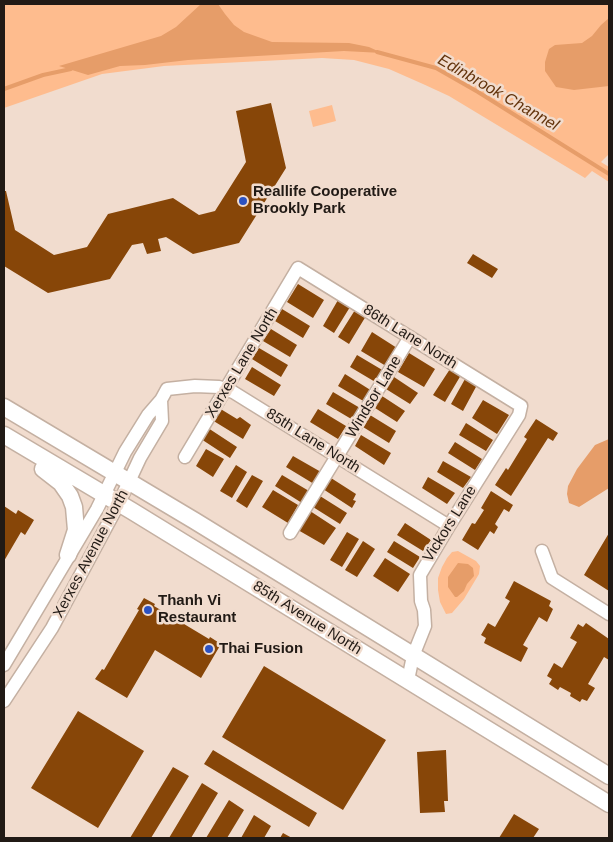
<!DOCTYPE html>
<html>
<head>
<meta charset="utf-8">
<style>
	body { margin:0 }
	#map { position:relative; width:613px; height:842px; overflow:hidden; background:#f1dcce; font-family:Arial,sans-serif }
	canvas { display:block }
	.frame { position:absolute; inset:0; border:5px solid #211a15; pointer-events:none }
</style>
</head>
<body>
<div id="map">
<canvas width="613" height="842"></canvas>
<div class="frame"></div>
</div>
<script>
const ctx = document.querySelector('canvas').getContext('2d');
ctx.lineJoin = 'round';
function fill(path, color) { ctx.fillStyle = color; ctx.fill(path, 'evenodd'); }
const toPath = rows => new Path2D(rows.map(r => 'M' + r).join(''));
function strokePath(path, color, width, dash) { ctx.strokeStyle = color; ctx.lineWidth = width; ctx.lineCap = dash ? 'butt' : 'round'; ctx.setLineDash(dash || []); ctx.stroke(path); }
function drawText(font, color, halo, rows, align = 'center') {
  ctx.font = font + ' Arial,sans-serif'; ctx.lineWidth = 5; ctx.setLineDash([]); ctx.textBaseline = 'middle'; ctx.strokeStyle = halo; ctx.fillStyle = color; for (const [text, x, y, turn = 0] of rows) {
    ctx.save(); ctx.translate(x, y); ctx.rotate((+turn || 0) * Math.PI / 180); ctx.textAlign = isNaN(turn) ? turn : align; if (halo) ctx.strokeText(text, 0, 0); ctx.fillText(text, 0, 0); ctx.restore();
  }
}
fill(toPath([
	[4,4,609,4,609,154,601,162,609,167,609,182,592,171,585,178,449,96,423,84,389,69,354,60,322,58,164,66,102,74,4,108],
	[332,105,336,121,313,127,309,111],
	[458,551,476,561,480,566,479,574,464,599,452,613,446,614,440,602,438,590,438,578,442,567,447,558,452,552]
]), '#febc8e');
fill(toPath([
	[201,4,218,4,225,14,234,25,244,32,272,42,349,43,369,47,382,53,344,51,188,60,145,65,120,66,88,75,59,66,161,36,176,27],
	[609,18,609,86,574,90,556,87,545,71,545,62,549,49,555,45,582,43,592,36,601,25],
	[609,439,609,488,579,507,569,503,567,494,568,486,577,469,595,445],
	[458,563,468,564,473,568,474,576,467,584,464,591,457,597,455,597,448,587,448,577]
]), '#e69d69');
strokePath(toPath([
	[377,52,436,68,478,92,609,174],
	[4,89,43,75,71,69]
]), '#e69d69', 4);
fill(toPath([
	[271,103,286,168,239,243,193,254,166,237,158,239,161,251,147,254,143,243,132,245,110,279,48,293,4,266,4,191,6,191,15,230,54,255,87,247,108,214,173,198,199,215,215,211,246,162,236,111],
	[473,254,498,269,492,278,467,263],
	[298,284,324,300,313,318,287,302],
	[338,300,350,307,334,333,323,326],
	[282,309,310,326,303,338,275,321],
	[355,310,366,316,349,344,338,337],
	[271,329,297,345,290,357,263,341],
	[372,332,397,348,386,366,361,351],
	[259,348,288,365,281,377,252,359],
	[409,353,435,369,424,387,398,372],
	[357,355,384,371,377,383,350,367],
	[252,367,281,385,274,396,245,379],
	[450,369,461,375,445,402,433,395],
	[345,374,372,391,365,402,338,386],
	[394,377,418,393,410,404,386,389],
	[465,379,477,385,463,411,451,404],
	[333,392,360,408,353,420,326,404],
	[382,396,405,411,397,422,375,408],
	[483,400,509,415,497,434,472,418],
	[219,408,237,419,240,417,251,425,243,439,212,420],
	[318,409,346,426,338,439,310,422],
	[370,415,396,431,389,443,363,427],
	[536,419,558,433,553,441,548,438,511,496,495,485,506,468,508,470,527,439,524,437],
	[466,423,493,440,486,451,459,435],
	[208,428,237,447,230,458,201,439],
	[361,435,391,453,384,465,355,446],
	[455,442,482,459,475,470,448,453],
	[206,449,224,459,213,477,196,466],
	[293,456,321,472,314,484,286,467],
	[443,461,471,477,463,488,437,472],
	[236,465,247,472,232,498,220,491],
	[252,475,263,481,247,508,236,501],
	[282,475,309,491,302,503,275,486],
	[428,477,455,493,447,504,422,488],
	[331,478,356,494,353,500,356,501,352,508,323,489],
	[273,490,298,505,288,523,262,507],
	[491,491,513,505,509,512,504,509,495,524,498,527,494,534,490,531,478,550,462,540,472,523,475,524,484,510,481,508],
	[320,496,347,513,340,524,313,507],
	[4,506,16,514,18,510,34,520,25,535,21,532,4,561],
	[310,511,336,528,324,545,298,530],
	[405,523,431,540,423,551,397,535],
	[347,532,359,539,342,567,330,560],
	[609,533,609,591,584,575],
	[363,541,375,549,357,577,345,570],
	[394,541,420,557,413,568,387,552],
	[385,558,410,574,398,592,373,576],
	[514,581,551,601,549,606,553,609,547,622,539,617,523,645,528,648,521,662,484,643,486,638,481,635,488,623,495,627,510,601,505,598],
	[144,598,155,604,154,606,209,639,210,637,221,644,201,678,155,650,127,698,95,679,102,669,104,670,139,610,137,609],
	[586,623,609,639,609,660,604,657,588,684,595,688,587,701,582,699,580,702,570,696,571,693,560,687,558,690,549,684,552,679,547,676,554,663,562,668,577,642,570,638,578,624,583,627],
	[264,666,386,740,343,810,222,737],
	[78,711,144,751,98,828,31,788],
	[213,750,317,813,309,827,204,764],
	[446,750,448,801,444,801,445,812,420,813,417,752],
	[173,767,189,776,151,838,130,838],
	[202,783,218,793,191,838,169,838],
	[229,800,244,810,227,838,206,838],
	[514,814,539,829,533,838,499,838],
	[254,815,271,826,264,838,241,838],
	[283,833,292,838,280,838]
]), '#874608');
const minor = toPath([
	[185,457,298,268,521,406,519,415,449,526,420,575,421,601,424,610,425,626,413,656,408,680],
	[290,533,410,337],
	[542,551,552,578,609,614],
	[4,665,97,509,125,452,148,415,161,400,167,389,195,386,219,387,233,392,449,526],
	[4,701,52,628,119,503,140,458,162,421,161,400]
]);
const major = toPath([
	[4,407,195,521,609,776],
	[4,435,132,511,609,804],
	[43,469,61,483,70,496,74,507,76,530,68,555]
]);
strokePath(minor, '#c4b0a2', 15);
strokePath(major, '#c4b0a2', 19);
strokePath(minor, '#fff', 12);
strokePath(major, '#fff', 16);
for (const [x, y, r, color] of [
	[243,201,5,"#2c52c1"],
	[148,610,5,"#2c52c1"],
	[209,649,5,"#2c52c1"]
]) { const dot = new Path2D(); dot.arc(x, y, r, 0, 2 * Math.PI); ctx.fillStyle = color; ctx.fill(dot); strokePath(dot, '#f1dcce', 2); }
drawText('bold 15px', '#211a15', '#f1dcce', [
	["Reallife Cooperative",253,192],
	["Brookly Park",253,209],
	["Thanh Vi",158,601],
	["Restaurant",158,618],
	["Thai Fusion",219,649]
], 'left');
drawText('15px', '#211a15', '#f1dcce', [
	["86th Lane North",410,337,32],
	["Xerxes Lane North",242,363,-59],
	["Windsor Lane",374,397,-59],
	["85th Lane North",313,441,32],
	["Vickors Lane",450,524,-58],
	["Xerxes Avenue North",91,554,-62],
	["85th Avenue North",307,618,32]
]);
drawText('italic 16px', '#63340c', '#f1dcce', [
	["Edinbrook Channel",498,93,30]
]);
</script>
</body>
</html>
